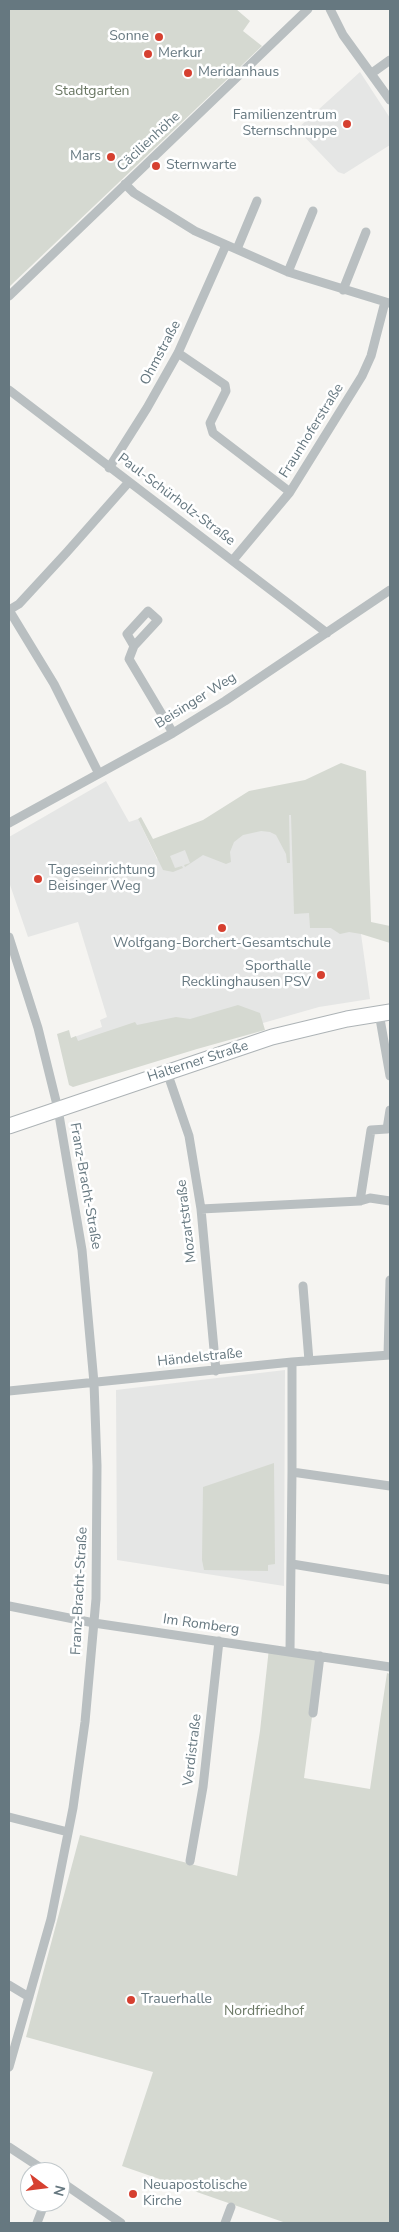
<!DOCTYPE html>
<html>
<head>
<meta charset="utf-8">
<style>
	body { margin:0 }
	#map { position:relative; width:399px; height:2232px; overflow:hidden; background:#f5f4f1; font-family:"Nunito Sans",sans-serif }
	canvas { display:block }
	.frame { position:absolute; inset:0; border:10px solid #667880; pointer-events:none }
	.north { position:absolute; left:20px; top:2162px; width:50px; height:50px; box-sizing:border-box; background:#fff; border:1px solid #c2c9cc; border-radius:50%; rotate:105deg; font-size:14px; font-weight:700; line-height:20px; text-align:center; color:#667880 }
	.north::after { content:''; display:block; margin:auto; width:18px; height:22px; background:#d64030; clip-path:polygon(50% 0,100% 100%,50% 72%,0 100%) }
</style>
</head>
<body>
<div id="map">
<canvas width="399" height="2232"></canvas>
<div class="frame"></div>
<div class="north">N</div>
</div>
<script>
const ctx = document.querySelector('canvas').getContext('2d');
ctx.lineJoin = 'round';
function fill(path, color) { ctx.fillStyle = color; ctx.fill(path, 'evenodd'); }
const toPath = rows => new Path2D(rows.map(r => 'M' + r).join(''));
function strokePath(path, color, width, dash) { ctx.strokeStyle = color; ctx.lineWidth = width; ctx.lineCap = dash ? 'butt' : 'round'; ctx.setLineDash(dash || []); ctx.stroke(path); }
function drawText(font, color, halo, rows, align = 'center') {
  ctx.font = font + ' "Nunito Sans",sans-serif'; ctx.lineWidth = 5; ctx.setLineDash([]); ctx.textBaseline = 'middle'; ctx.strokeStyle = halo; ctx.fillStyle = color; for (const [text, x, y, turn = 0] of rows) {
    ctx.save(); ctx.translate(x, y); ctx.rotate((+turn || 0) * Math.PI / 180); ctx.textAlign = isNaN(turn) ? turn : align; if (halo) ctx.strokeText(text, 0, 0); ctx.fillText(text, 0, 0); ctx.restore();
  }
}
fill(toPath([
	[360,72,390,118,390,145,344,174,338,172,297,129],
	[106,781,129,822,138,819,157,859,290,809,367,922,361,934,370,999,319,1007,74,1077,63,1041,102,1027,100,1020,107,1017,78,922,28,937,9,882,9,837],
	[285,1370,284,1586,117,1560,116,1390]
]), '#e5e6e5');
fill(toPath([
	[9,9,236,9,250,21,243,31,262,46,9,287],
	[341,763,366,771,371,922,390,926,390,943,361,934,349,932,340,934,331,928,310,928,309,913,294,914,291,815,289,815,290,863,287,863,286,854,276,835,270,832,261,831,243,835,234,842,230,852,231,862,226,864,203,855,185,867,184,865,190,863,185,850,170,856,175,868,182,866,183,868,173,872,163,870,138,819,141,817,153,839,203,820,249,791,305,780],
	[238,1005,260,1013,265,1030,197,1049,73,1087,69,1085,57,1034,69,1030,71,1038,76,1036,78,1041,135,1022,137,1025,176,1017,190,1019],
	[274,1463,275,1564,268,1565,268,1571,204,1570,202,1560,203,1487],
	[269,1648,320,1656,304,1778,370,1789,387,1673,390,1674,390,2223,286,2223,122,2166,153,2072,26,2037,80,1835,237,1876,260,1731]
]), '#d5d9d1');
const major = toPath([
	[9,1126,272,1037,347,1019,390,1012]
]);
strokePath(major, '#adb3b6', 17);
strokePath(toPath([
	[330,9,343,35,390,100],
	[372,73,390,60],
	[125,184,134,193,195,231,288,272,389,303],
	[237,249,257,201],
	[288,272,313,211],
	[343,290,366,232],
	[9,296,308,9],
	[178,353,225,385,226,391,210,423,213,433,290,492],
	[9,390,327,633],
	[109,468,147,408,178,353,226,245],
	[233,560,290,492,362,376,371,356,385,302],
	[9,610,54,684,98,772],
	[9,610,19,604,67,552,128,483],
	[134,646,127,634,148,611,158,620,134,646,129,659,173,733],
	[9,823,173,733,225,701,390,590],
	[9,937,38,1028,58,1109,82,1250,94,1383,97,1466,96,1599,85,1722,73,1808,51,1919,9,2067],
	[379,1013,390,1076],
	[167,1072,189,1136,201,1209,216,1371],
	[360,1201,371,1130,387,1129,390,1110],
	[201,1209,360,1201,370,1198,390,1201],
	[303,1286,309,1361],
	[388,1355,390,1280],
	[292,1362,292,1472],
	[9,1391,292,1362,390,1355],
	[292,1564,390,1580],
	[9,1606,94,1623,390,1667],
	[290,1651,292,1472,390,1486],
	[313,1713,320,1656],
	[9,1817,68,1832],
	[190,1861,203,1787,219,1641],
	[9,1985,29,1997],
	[9,2147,47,2172],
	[60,2181,121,2223],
	[37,2223,45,2202],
	[225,2223,231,2207]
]), '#b9bfc1', 9);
strokePath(major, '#fff', 15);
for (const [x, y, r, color] of [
	[159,37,5,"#d64030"],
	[148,54,5,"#d64030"],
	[188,73,5,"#d64030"],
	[347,124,5,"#d64030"],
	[111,157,5,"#d64030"],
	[156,166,5,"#d64030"],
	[38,879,5,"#d64030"],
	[222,928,5,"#d64030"],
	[321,975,5,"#d64030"],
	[131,2000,5,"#d64030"],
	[133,2194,5,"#d64030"]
]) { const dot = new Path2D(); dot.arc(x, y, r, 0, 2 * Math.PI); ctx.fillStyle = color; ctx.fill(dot); strokePath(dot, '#fff', 2); }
drawText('14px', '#667880', '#fff', [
	["Sonne",149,37,"right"],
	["Merkur",158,54],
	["Meridanhaus",198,73],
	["Familienzentrum",337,116,"right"],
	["Sternschnuppe",337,132,"right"],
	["Mars",101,157,"right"],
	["Sternwarte",166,166],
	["Tageseinrichtung",48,871],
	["Beisinger Weg",48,887],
	["Wolfgang-Borchert-Gesamtschule",222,944,"center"],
	["Sporthalle",311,967,"right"],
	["Recklinghausen PSV",311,983,"right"],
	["Trauerhalle",141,2000],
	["Neuapostolische",143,2186],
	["Kirche",143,2202]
], 'left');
drawText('14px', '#6b7864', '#fff', [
	["Stadtgarten",92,92],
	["Nordfriedhof",264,2012]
]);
drawText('14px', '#667880', '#fff', [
	["Cäcilienhöhe",149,142,-43],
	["Ohmstraße",161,353,-62],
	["Fraunhoferstraße",312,431,-58],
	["Paul-Schürholz-Straße",176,500,37],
	["Beisinger Weg",196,701,-32],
	["Halterner Straße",198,1062,-18],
	["Franz-Bracht-Straße",85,1186,80],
	["Mozartstraße",187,1221,-97],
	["Händelstraße",200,1358,-6],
	["Franz-Bracht-Straße",80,1591,-87],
	["Im Romberg",201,1625,8],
	["Verdistraße",193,1750,-83]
]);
</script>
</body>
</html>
